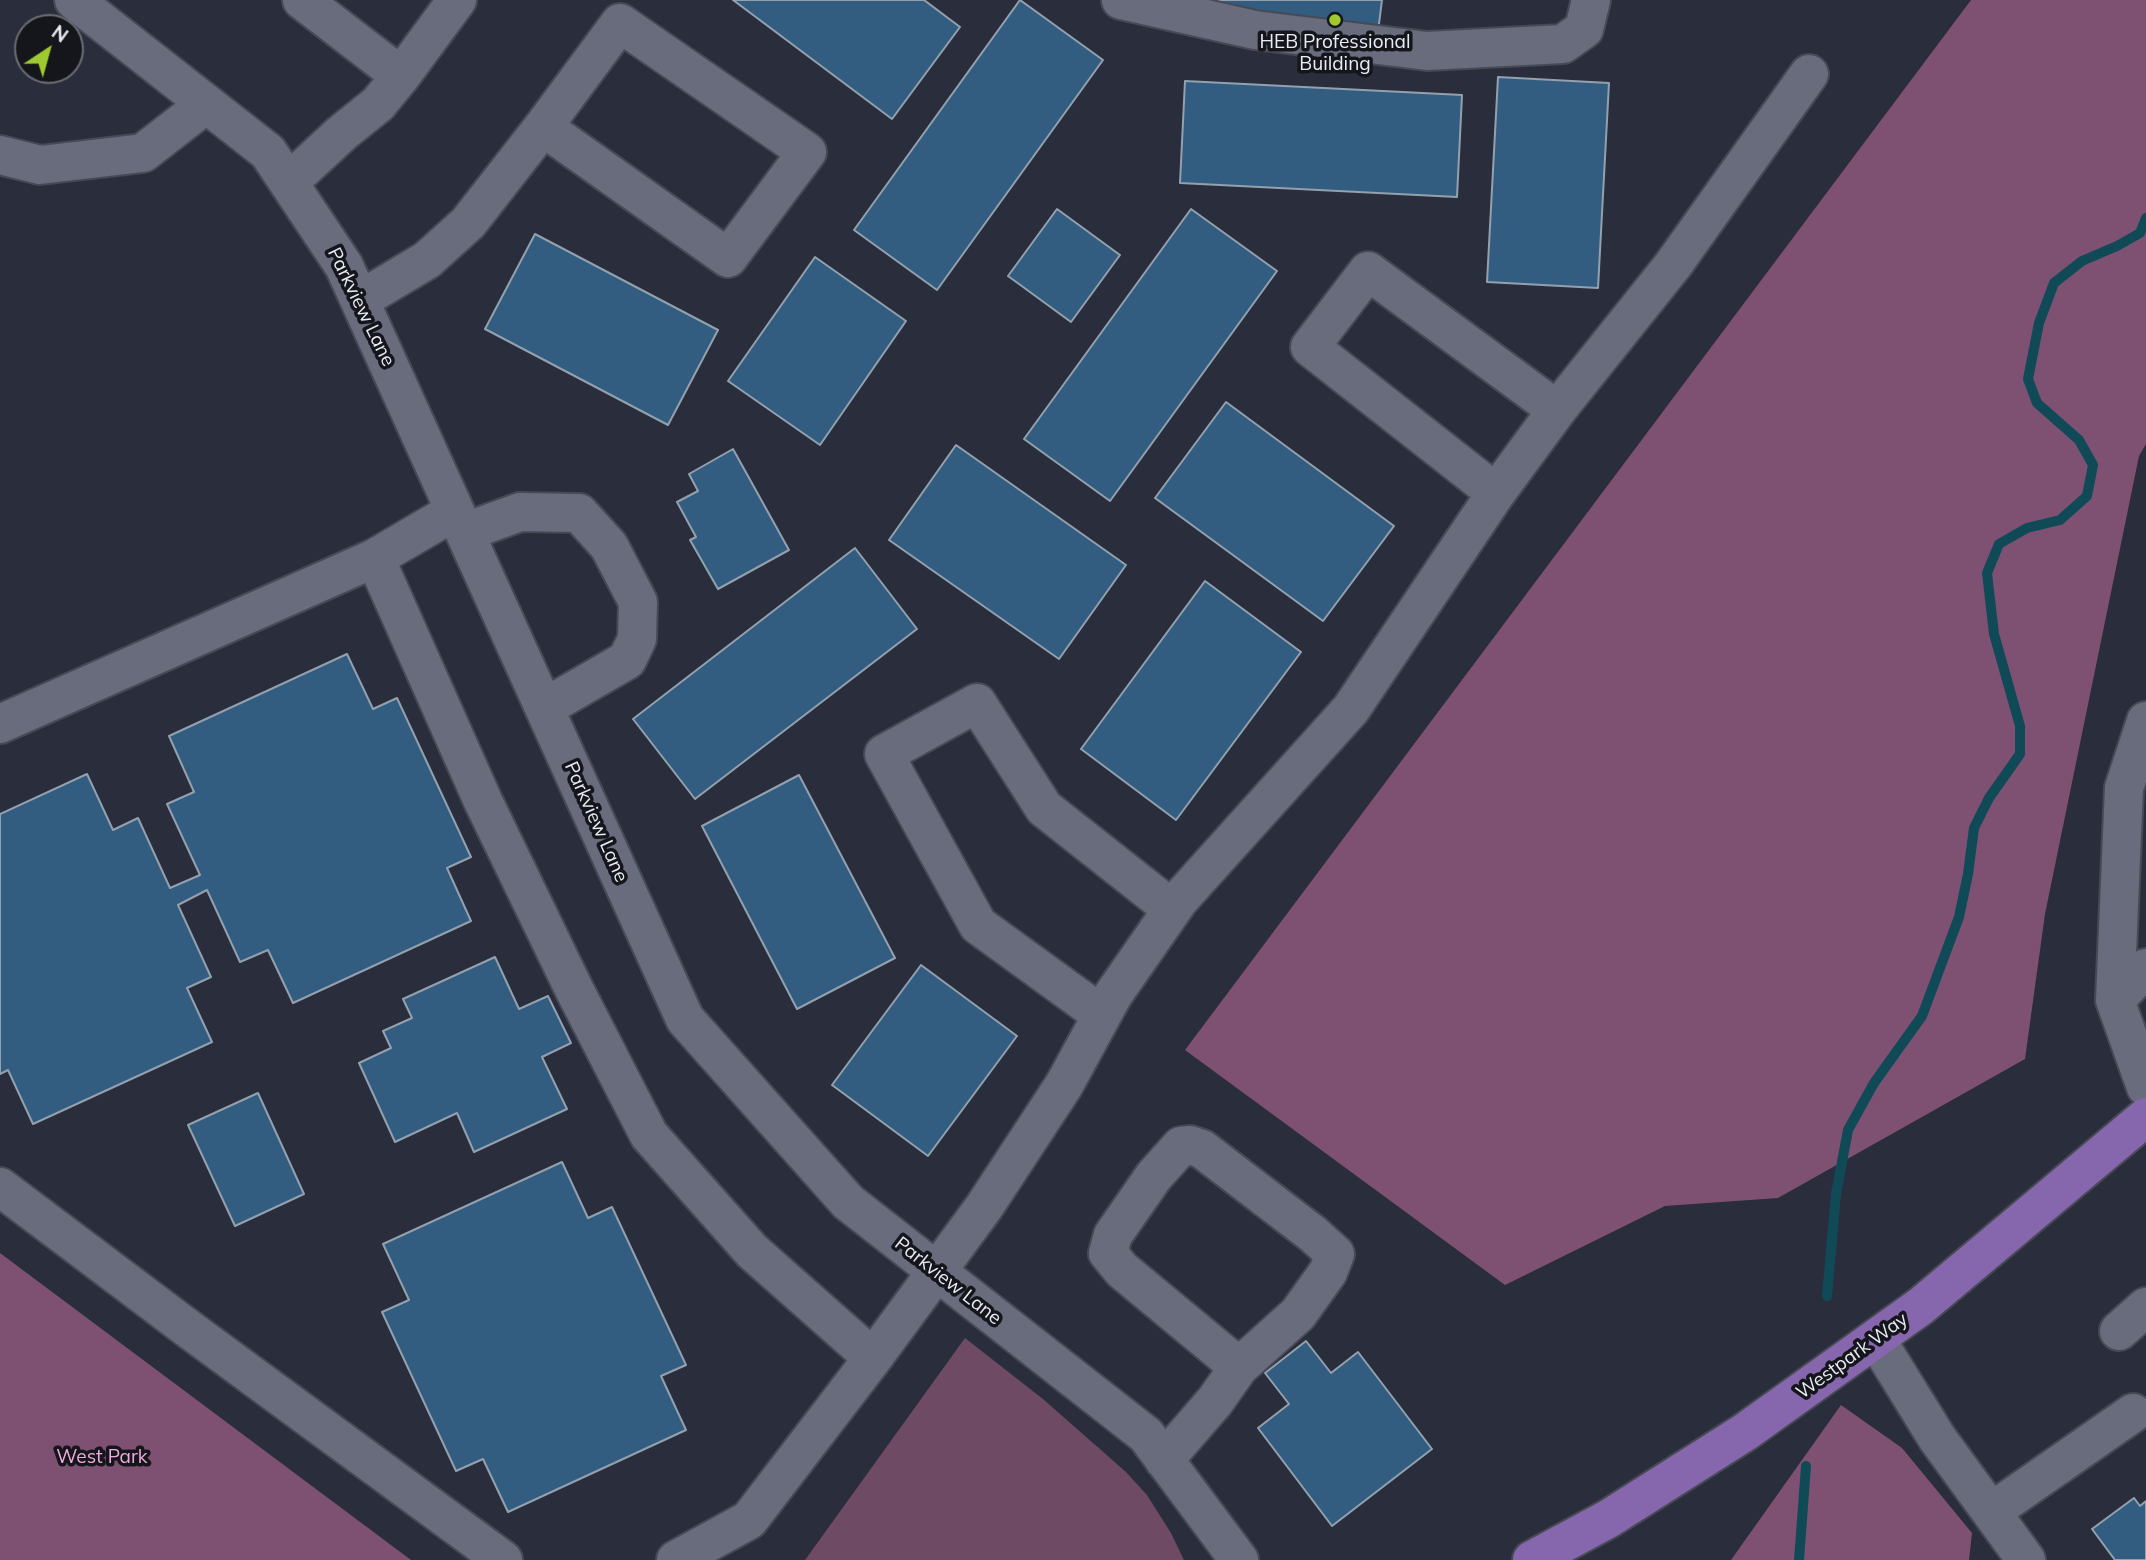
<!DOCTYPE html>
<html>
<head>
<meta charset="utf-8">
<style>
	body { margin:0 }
	#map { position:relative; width:2146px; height:1560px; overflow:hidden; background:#2a2d3b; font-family:Mulish,sans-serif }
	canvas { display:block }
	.north { position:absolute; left:14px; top:14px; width:70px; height:70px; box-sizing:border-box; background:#14161c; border:2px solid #6a6c73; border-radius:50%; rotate:36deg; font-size:19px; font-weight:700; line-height:28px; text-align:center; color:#eaecf5 }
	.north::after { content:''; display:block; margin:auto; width:24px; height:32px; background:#9eca2f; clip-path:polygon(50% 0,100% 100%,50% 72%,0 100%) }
</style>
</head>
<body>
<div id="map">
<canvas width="2146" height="1560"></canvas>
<div class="north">N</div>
</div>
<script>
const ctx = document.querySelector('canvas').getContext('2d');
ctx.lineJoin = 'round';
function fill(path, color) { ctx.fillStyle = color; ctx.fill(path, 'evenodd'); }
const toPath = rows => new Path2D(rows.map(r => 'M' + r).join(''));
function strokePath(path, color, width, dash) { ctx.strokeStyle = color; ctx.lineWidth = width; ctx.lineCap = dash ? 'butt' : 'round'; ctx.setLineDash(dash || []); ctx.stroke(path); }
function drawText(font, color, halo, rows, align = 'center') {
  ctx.font = font + ' Mulish,sans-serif'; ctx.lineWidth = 7; ctx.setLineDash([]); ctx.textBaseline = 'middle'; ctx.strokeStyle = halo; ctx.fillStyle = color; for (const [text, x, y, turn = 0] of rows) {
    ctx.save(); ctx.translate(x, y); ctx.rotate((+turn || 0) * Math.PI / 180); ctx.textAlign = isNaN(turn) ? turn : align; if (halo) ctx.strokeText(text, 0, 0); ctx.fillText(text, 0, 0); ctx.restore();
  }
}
fill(toPath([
	[965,1338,1043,1399,1126,1472,1147,1495,1171,1533,1184,1560,805,1560]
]), '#6e4a64');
fill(toPath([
	[1971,0,2146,0,2146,444,2139,456,2045,914,2025,1059,1778,1198,1665,1206,1505,1285,1185,1050],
	[0,1253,411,1560,0,1560],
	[1841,1405,1902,1448,1972,1533,1969,1560,1731,1560]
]), '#7e5172');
strokePath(toPath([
	[1827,1296,1836,1194,1848,1130,1874,1083,1922,1016,1959,917,1968,874,1974,828,1989,798,2020,754,2020,726,1994,634,1987,573,1999,544,2027,528,2060,520,2087,496,2093,465,2079,440,2037,403,2028,379,2039,323,2054,283,2082,261,2117,246,2140,233,2146,218],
	[1799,1560,1806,1466]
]), '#114a57', 10);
const building = toPath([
	[733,0,924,0,960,27,892,119,733,0],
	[1020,0,1103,60,937,290,854,230,1020,0],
	[1206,0,1382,0,1378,32,1205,8,1206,0],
	[1498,77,1609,83,1598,288,1487,282,1498,77],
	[1185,81,1462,95,1457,197,1180,183,1185,81],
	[1057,209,1120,255,1071,322,1008,276,1057,209],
	[1191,209,1277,271,1110,501,1024,439,1191,209],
	[535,234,718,330,668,425,485,329,535,234],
	[815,257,906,321,820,445,728,381,815,257],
	[1226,402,1394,526,1323,621,1155,498,1226,402],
	[956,445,1126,565,1059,659,889,540,956,445],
	[733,449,789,550,718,589,690,540,696,537,677,502,698,491,689,474,733,449],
	[855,548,917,629,695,799,633,719,855,548],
	[1205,581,1301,652,1176,820,1081,749,1205,581],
	[347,654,373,709,397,698,471,857,447,868,471,921,293,1003,268,950,240,962,207,890,178,905,211,977,187,988,212,1042,33,1124,8,1070,0,1074,0,814,87,774,113,830,138,818,170,888,200,875,167,804,194,792,169,736,347,654],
	[799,775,895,958,797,1009,702,826,799,775],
	[495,957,519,1009,548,996,571,1043,542,1057,567,1109,474,1152,457,1113,395,1142,359,1063,391,1048,383,1031,412,1018,403,999,495,957],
	[921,965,1017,1036,928,1156,832,1085,921,965],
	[258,1093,304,1194,235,1226,188,1125,258,1093],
	[562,1162,588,1218,612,1207,686,1365,661,1376,686,1430,508,1512,483,1459,456,1471,382,1312,409,1300,383,1244,562,1162],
	[1306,1341,1331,1373,1358,1352,1432,1449,1332,1526,1258,1428,1289,1404,1265,1373,1306,1341],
	[2134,1498,2140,1506,2146,1501,2146,1560,2115,1560,2092,1529,2134,1498]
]);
fill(building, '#335d80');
strokePath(building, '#93a1af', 2);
const minor = toPath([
	[74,0,268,152,344,266,685,1019,848,1202,1146,1435,1239,1560],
	[302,0,401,76,457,0],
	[1121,0,1255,30,1427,51,1563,44,1584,29,1591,0],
	[0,155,40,165,143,153,206,104],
	[289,182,342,133,378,104,401,76],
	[360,300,427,260,468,223,543,127,728,258,807,152,620,23,543,127],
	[1496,493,1310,347,1368,271,1557,410],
	[465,532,520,512,579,513,609,546,638,602,637,639,627,660,544,708],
	[375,558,483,801,574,989,649,1135,752,1251,873,1358,749,1520,676,1560],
	[0,724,375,558,455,511],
	[2146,968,2115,1000,2146,1087],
	[2115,1000,2124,788,2146,721],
	[1102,1015,978,925,884,754,977,703,1044,808,1172,909],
	[0,1187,190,1330,503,1560],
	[2119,1331,2146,1307],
	[1876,1339,1937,1438,2026,1560],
	[873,1358,984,1207,1064,1085,1113,995,1179,900,1351,709,1496,493,1557,410,1673,265,1809,74],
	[1164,1460,1215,1401,1239,1367,1298,1314,1328,1272,1335,1254,1313,1234,1202,1149,1190,1145,1181,1146,1154,1176,1113,1235,1108,1253,1122,1270,1239,1367],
	[1991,1512,2133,1413]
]);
const major = toPath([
	[1532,1560,1608,1519,1745,1432,1921,1306,2146,1117]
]);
strokePath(minor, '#474955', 42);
strokePath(major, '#474955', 42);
strokePath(minor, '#696c7d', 38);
strokePath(major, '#8666ac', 38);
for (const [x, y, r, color] of [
	[1335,20,7,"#9eca2f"]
]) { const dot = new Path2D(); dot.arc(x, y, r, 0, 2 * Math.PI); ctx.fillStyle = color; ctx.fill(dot); strokePath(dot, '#14161c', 2.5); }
drawText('19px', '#eaecf5', '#14161c', [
	["HEB Professional",1335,42],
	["Building",1335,64]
]);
drawText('19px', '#eaecf5', '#14161c', [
	["Parkview Lane",361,307,64],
	["Parkview Lane",596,822,66],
	["Parkview Lane",948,1281,38],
	["Westpark Way",1852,1356,-36]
]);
drawText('19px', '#f0aadd', '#14161c', [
	["West Park",102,1457]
]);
</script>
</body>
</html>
